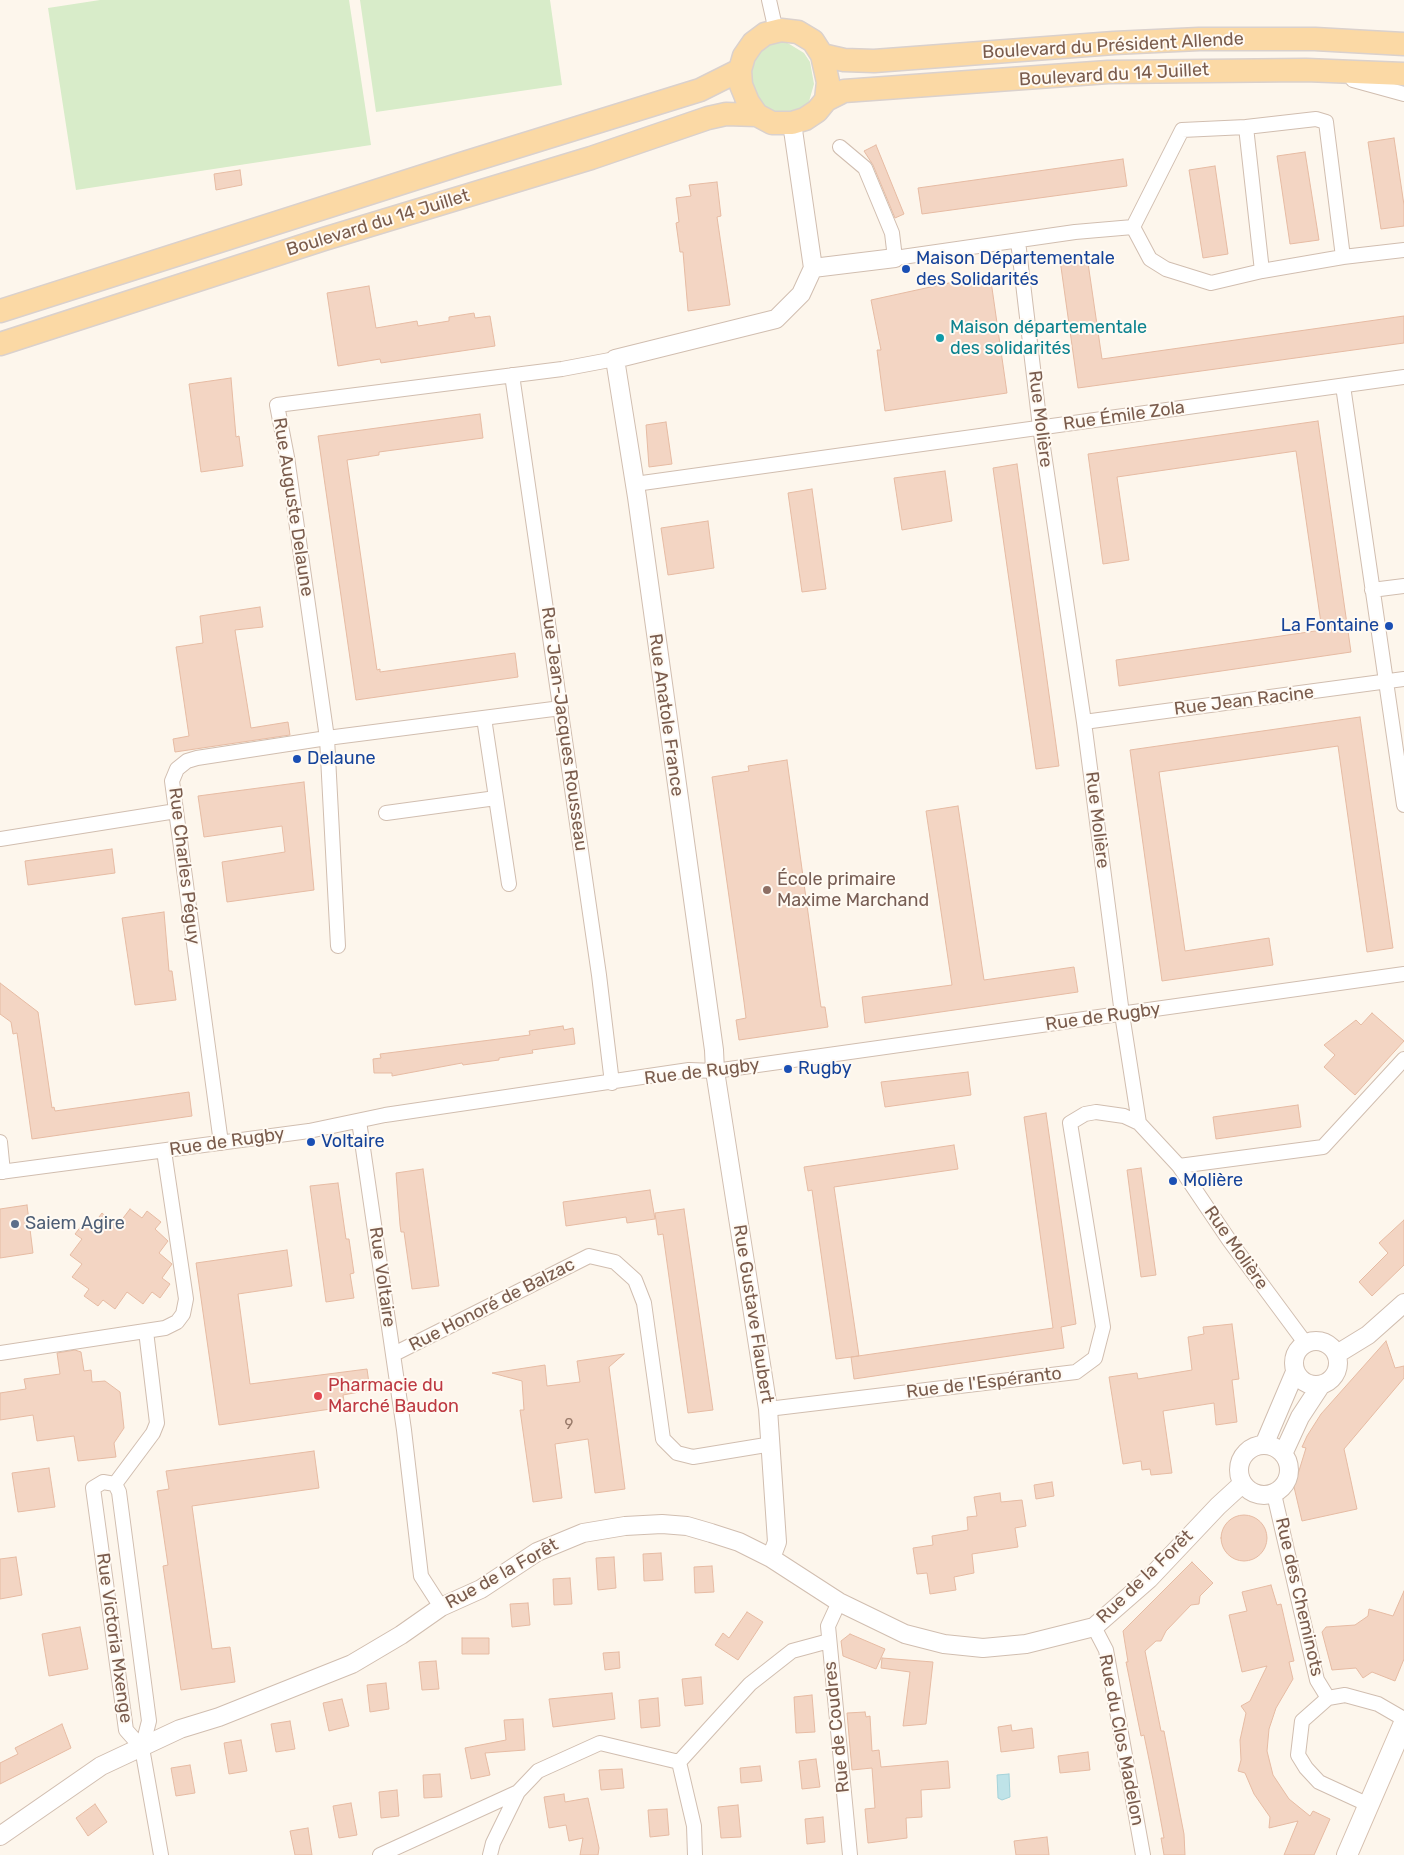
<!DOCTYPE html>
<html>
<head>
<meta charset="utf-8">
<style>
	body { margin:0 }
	canvas { display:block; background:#fdf6ec }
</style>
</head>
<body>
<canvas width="1404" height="1855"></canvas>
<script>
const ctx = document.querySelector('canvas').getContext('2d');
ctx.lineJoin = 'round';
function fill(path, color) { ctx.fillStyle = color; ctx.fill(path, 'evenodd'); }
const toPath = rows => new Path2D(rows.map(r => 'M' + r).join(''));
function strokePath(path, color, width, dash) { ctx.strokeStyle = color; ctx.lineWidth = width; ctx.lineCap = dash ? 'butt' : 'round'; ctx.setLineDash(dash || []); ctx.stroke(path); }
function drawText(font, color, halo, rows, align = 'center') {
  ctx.font = font + ' Rubik,sans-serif'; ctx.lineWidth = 4; ctx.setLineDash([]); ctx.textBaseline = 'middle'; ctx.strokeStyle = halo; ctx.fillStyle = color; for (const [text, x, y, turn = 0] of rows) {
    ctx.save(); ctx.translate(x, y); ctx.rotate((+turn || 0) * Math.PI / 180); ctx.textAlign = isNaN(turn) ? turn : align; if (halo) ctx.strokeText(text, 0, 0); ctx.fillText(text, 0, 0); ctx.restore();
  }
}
fill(toPath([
	[100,0,349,0,371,145,76,190,48,8],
	[360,0,550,0,562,85,376,112],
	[777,42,786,42,804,53,810,62,814,84,808,105,799,112,773,115,752,94,750,70,760,49]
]), '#d8ecc9');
const water = toPath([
	[1009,1774,1010,1797,1002,1800,998,1798,997,1775,1009,1774]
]);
fill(water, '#bfe3e8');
strokePath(water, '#a5d3da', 1);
const building = toPath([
	[1394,138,1404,205,1404,226,1381,229,1368,142,1394,138],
	[876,145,904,214,895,218,873,165,864,151,876,145],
	[1305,152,1319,240,1290,244,1277,156,1305,152],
	[1123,159,1127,186,922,214,918,188,1123,159],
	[1215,166,1228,254,1203,258,1189,170,1215,166],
	[240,170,242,185,216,190,214,174,240,170],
	[717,182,721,216,717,217,730,305,688,311,683,252,680,252,676,223,679,222,676,198,691,196,689,185,717,182],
	[1087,256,1102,359,1404,316,1404,343,1078,388,1060,260,1087,256],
	[990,274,1007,393,885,411,877,350,881,350,871,300,990,274],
	[369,286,376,328,417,321,418,326,449,321,449,317,474,313,475,318,490,316,495,346,381,363,380,359,338,366,327,293,369,286],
	[231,378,236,437,239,436,243,466,201,472,189,384,231,378],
	[480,414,483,438,379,452,379,455,347,460,377,670,380,669,380,672,515,653,518,677,356,700,318,436,480,414],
	[1318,421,1351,652,1119,686,1116,660,1322,630,1296,451,1117,477,1129,560,1103,564,1088,454,1318,421],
	[666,422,672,464,649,467,646,425,666,422],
	[1017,464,1059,766,1036,769,993,468,1017,464],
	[945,471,952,521,902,530,894,478,945,471],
	[812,489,826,589,802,592,788,493,812,489],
	[708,521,714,568,668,575,661,528,708,521],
	[260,607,263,627,235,630,251,728,288,722,290,735,175,752,173,739,189,736,176,647,203,643,200,616,260,607],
	[1360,717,1393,948,1367,952,1338,746,1159,772,1185,951,1269,938,1273,965,1162,981,1130,750,1360,717],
	[787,760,821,1007,825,1007,828,1027,739,1040,736,1020,746,1018,744,1002,712,777,749,771,748,766,787,760],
	[304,782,314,890,227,902,222,862,285,852,282,826,204,837,198,796,304,782],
	[958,806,984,980,1074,967,1078,992,865,1023,862,997,952,985,926,811,958,806],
	[112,849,115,873,28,885,25,861,112,849],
	[164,912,169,971,172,971,176,1000,135,1005,122,918,164,912],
	[0,983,38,1012,52,1108,54,1107,55,1111,189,1092,192,1116,32,1139,17,1033,13,1034,11,1022,0,1014,0,983],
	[1372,1013,1404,1041,1355,1095,1324,1067,1335,1055,1324,1045,1356,1020,1361,1025,1372,1013],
	[563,1026,564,1030,573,1028,575,1044,532,1050,533,1053,499,1058,499,1060,463,1065,462,1063,392,1076,392,1073,374,1073,373,1059,381,1058,380,1054,530,1035,529,1031,563,1026],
	[968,1072,971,1095,885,1107,881,1082,968,1072],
	[1298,1105,1301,1127,1216,1139,1213,1117,1298,1105],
	[1046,1113,1076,1324,1061,1327,1064,1348,854,1379,851,1357,1053,1328,1024,1117,1046,1113],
	[954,1145,958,1169,834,1187,859,1356,836,1359,812,1190,808,1191,804,1167,954,1145],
	[1141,1168,1156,1275,1141,1277,1127,1170,1141,1168],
	[423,1169,439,1286,412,1289,404,1232,401,1232,400,1225,396,1173,423,1169],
	[338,1183,346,1239,349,1239,354,1273,350,1274,354,1298,326,1302,310,1186,338,1183],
	[650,1190,655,1219,627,1223,626,1217,566,1226,563,1202,650,1190],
	[27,1205,33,1253,0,1258,0,1209,27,1205],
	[130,1209,142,1218,147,1211,161,1222,155,1229,168,1241,159,1253,172,1264,162,1278,170,1284,160,1298,152,1292,143,1304,127,1292,115,1309,103,1300,98,1306,84,1296,89,1289,72,1277,82,1264,70,1255,82,1239,75,1234,86,1220,93,1225,102,1213,117,1226,130,1209],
	[684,1209,713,1410,688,1413,663,1234,658,1235,655,1213,684,1209],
	[1404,1220,1404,1265,1372,1296,1359,1282,1388,1253,1379,1243,1404,1220],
	[287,1250,292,1286,238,1294,250,1384,367,1369,370,1390,343,1395,345,1407,219,1425,196,1263,287,1250],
	[1232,1324,1239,1379,1232,1380,1237,1422,1216,1425,1214,1403,1163,1411,1172,1473,1151,1475,1150,1469,1142,1470,1141,1461,1123,1464,1109,1377,1137,1373,1138,1379,1192,1370,1188,1337,1204,1334,1203,1327,1232,1324],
	[1386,1341,1395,1368,1404,1366,1404,1378,1344,1449,1357,1509,1302,1521,1294,1487,1306,1448,1302,1447,1307,1436,1321,1414,1386,1341],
	[75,1350,81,1352,84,1371,91,1370,92,1382,105,1381,120,1392,124,1428,114,1443,116,1457,78,1461,74,1436,37,1441,33,1415,0,1420,0,1393,26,1389,24,1379,60,1374,57,1353,75,1350],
	[624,1354,609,1367,625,1489,595,1493,588,1439,555,1444,562,1498,533,1502,520,1410,524,1410,522,1381,492,1373,545,1365,547,1386,580,1382,577,1361,624,1354],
	[314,1451,319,1488,192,1506,212,1649,230,1647,235,1682,181,1690,163,1566,168,1565,157,1491,169,1489,166,1471,314,1451],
	[49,1468,55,1507,18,1512,12,1473,49,1468],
	[1052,1482,1054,1496,1036,1499,1034,1485,1052,1482],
	[1000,1493,1001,1502,1022,1500,1026,1526,1015,1528,1018,1547,972,1554,974,1573,954,1577,956,1590,930,1594,927,1573,917,1574,913,1548,933,1545,932,1536,968,1530,967,1517,977,1516,974,1497,1000,1493],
	'1221 1538a23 23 0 1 1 46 0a23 23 0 1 1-46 0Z',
	[661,1553,663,1580,644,1581,643,1554,661,1553],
	[16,1557,22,1595,0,1599,0,1559,16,1557],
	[614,1557,616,1588,598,1590,596,1558,614,1557],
	[1192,1562,1213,1583,1200,1596,1199,1604,1191,1605,1166,1631,1161,1641,1156,1641,1145,1651,1161,1731,1164,1731,1184,1834,1185,1855,1164,1855,1161,1838,1164,1838,1153,1779,1144,1735,1141,1736,1126,1662,1128,1662,1123,1631,1192,1562],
	[712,1566,714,1592,695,1593,694,1567,712,1566],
	[570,1578,572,1604,554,1605,553,1579,570,1578],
	[1271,1585,1277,1605,1281,1604,1294,1661,1289,1662,1293,1679,1276,1708,1269,1729,1267,1751,1273,1775,1289,1799,1310,1816,1313,1811,1330,1819,1314,1855,1284,1855,1298,1821,1269,1828,1270,1817,1254,1794,1245,1773,1238,1771,1241,1760,1240,1740,1246,1713,1241,1706,1250,1701,1267,1666,1242,1672,1229,1615,1247,1611,1242,1592,1271,1585],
	[1404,1591,1404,1659,1395,1681,1372,1672,1363,1678,1356,1668,1332,1670,1322,1632,1326,1627,1355,1625,1368,1616,1369,1609,1393,1616,1404,1591],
	[528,1603,530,1625,512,1627,510,1604,528,1603],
	[747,1612,763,1622,738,1660,715,1645,723,1633,729,1638,747,1612],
	[80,1627,88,1669,49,1676,42,1634,80,1627],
	[850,1634,885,1649,876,1669,843,1656,841,1641,850,1634],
	[462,1638,489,1638,489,1654,462,1654,462,1638],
	[619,1652,620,1668,605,1670,603,1653,619,1652],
	[882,1658,933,1662,926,1724,903,1726,910,1672,881,1668,882,1658],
	[436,1661,439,1689,422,1690,419,1662,436,1661],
	[701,1677,703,1704,685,1706,682,1679,701,1677],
	[386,1683,389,1709,370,1712,367,1685,386,1683],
	[612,1693,615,1719,553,1727,549,1699,612,1693],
	[812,1695,815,1732,796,1733,794,1697,812,1695],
	[658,1698,660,1726,641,1728,639,1700,658,1698],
	[342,1699,349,1726,329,1731,323,1703,342,1699],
	[865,1712,866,1717,870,1716,872,1751,879,1750,881,1767,948,1761,950,1788,921,1790,922,1817,906,1818,907,1838,868,1843,865,1809,875,1808,872,1768,852,1770,847,1713,865,1712],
	[523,1719,525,1750,485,1753,490,1775,471,1779,465,1748,506,1740,504,1720,523,1719],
	[290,1721,295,1749,276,1752,271,1724,290,1721],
	[62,1724,71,1748,0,1784,0,1763,18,1754,15,1748,62,1724],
	[1011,1725,1012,1731,1032,1728,1034,1748,1001,1752,998,1727,1011,1725],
	[241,1740,247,1771,229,1774,224,1743,241,1740],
	[1088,1752,1090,1770,1060,1773,1058,1756,1088,1752],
	[816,1759,820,1787,802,1789,799,1761,816,1759],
	[190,1765,195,1793,176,1796,171,1768,190,1765],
	[760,1766,762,1781,741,1783,740,1768,760,1766],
	[622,1769,624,1788,601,1790,599,1770,622,1769],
	[440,1774,442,1797,424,1798,423,1775,440,1774],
	[397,1790,399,1816,381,1818,379,1792,397,1790],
	[564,1794,565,1802,588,1798,599,1848,598,1855,580,1855,583,1838,569,1841,566,1825,549,1828,544,1797,564,1794],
	[351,1803,357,1835,339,1838,333,1806,351,1803],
	[95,1804,107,1822,88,1836,76,1818,95,1804],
	[738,1805,741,1837,721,1838,718,1807,738,1805],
	[667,1809,669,1835,650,1837,648,1810,667,1809],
	[823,1817,825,1842,807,1844,805,1819,823,1817],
	[308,1828,312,1855,295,1855,290,1831,308,1828],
	[1047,1837,1049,1855,1016,1855,1014,1841,1047,1837]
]);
fill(building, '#f3d5c3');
strokePath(building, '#e6bba3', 1);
const minor = toPath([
	[769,0,776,31],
	[1353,80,1404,94],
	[1246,127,1316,119,1326,122,1343,257,1262,271],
	[840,147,865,168,892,233,895,258,1075,232,1133,227,1182,130,1246,127,1262,271,1211,283,1166,269,1150,259,1133,227],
	[1018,241,1040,427,1084,722,1122,1014,1139,1123,1179,1166,1229,1240,1306,1344],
	[1343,257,1404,250],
	[512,375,599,975,612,1083],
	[1343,386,1404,805],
	[635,484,1404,377],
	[1372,590,1404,586],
	[484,718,509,884],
	[1084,722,1404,679],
	[386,813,496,798],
	[0,839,176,811],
	[338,946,327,738,287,457,277,405,562,369,615,359],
	[359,1121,404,1430,421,1576,441,1607],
	[0,1142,3,1172],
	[221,1143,172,781,177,769,187,761,197,758,327,738,561,708],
	[1179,1166,1323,1147,1404,1059],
	[0,1172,309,1131,385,1115,689,1070,715,1071,1404,974],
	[0,1353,165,1328,177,1322,183,1314,186,1299,164,1151],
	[394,1354,589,1256,615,1262,635,1280,644,1303,663,1439,677,1453,693,1457,772,1444],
	[768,1409,1076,1372,1095,1358,1103,1327,1070,1123,1085,1114,1096,1112,1124,1116,1139,1123],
	[115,1484,119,1492,149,1721,142,1748,161,1855],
	[115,1484,103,1482,93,1488,126,1730,142,1748],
	[115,1484,153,1433,157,1423,146,1331],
	[1274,1494,1317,1680,1328,1698],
	[839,1602,828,1626,850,1855],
	[1094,1627,1106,1650,1143,1855],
	[1369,1805,1319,1782,1306,1768,1298,1755,1302,1721,1328,1698,1345,1695,1378,1704,1404,1719],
	[380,1855,518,1792,538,1771,600,1743,679,1762],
	[490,1855,493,1843,518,1792],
	[695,1855,694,1826,679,1762,750,1684,792,1651,829,1641]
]);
const tertiary = toPath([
	[792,123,813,268],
	'1294 1363a22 22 0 1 1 44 0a22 22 0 1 1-44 0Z',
	[1337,1354,1368,1335,1404,1303],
	'1239 1470a25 25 0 1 1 50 0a25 25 0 1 1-50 0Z',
	[1264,1445,1295,1372],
	[1283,1454,1300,1417,1321,1385],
	[771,1558,777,1542,768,1409,715,1071,714,1050,637,497,615,359,776,319,801,294,813,268,895,258],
	[0,1836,101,1766,180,1729,219,1717,352,1664,401,1635,441,1607,481,1589,537,1552,583,1533,625,1526,662,1524,687,1526,711,1533,739,1542,771,1558,839,1602,905,1634,944,1644,983,1648,1026,1644,1094,1627,1149,1579,1218,1506,1242,1484]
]);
const secondary = toPath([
	[1347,1855,1404,1723]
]);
const primary = toPath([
	[781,30,798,32,813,41,822,55,828,82,826,100,817,111,805,119,792,123,772,123,757,115,748,102,741,85,740,70,744,56,753,43,765,34,781,30],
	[822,55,844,60,874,61,1114,43,1199,39,1315,39,1404,44],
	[826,100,844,91,1108,72,1306,70,1404,74],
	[0,311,461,164,700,90,740,70],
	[0,344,324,239,591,158,708,118,726,114,757,115]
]);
strokePath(minor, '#d1beb0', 16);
strokePath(tertiary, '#d1beb0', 20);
strokePath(secondary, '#d6c0b0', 22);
strokePath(primary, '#dad1cd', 25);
strokePath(minor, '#fff', 14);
strokePath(tertiary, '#fff', 18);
strokePath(secondary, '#fff', 20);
strokePath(primary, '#fbd9a5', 22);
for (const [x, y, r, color] of [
	[906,269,5,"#1a4fb4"],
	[940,338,5,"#0f9aa8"],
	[1389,626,5,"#1a4fb4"],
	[297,759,5,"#1a4fb4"],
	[767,890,5,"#8d6e63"],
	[788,1069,5,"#1a4fb4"],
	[311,1142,5,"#1a4fb4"],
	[1173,1181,5,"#1a4fb4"],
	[15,1224,5,"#5c6f8a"],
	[318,1396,5,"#e0444e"]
]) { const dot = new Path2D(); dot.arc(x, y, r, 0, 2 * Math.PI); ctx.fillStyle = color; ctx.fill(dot); strokePath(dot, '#fffaf3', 2); }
drawText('15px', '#987a6a', null, [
	["9",569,1425]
]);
drawText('18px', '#7a5c4d', '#fffaf3', [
	["Boulevard du Président Allende",1113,46,-3],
	["Boulevard du 14 Juillet",1114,75,-3],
	["Boulevard du 14 Juillet",378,223,-17],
	["Rue Émile Zola",1124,416,-8],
	["Rue Molière",1040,419,83],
	["Rue Auguste Delaune",293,507,81],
	["Rue Jean Racine",1244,701,-7],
	["Rue Anatole France",666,715,82],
	["Rue Jean-Jacques Rousseau",564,729,82],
	["Rue Molière",1097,820,83],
	["Rue Charles Péguy",184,866,83],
	["Rue de Rugby",1103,1017,-8],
	["Rue de Rugby",702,1072,-7],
	["Rue de Rugby",227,1142,-8],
	["Rue Molière",1236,1248,55],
	["Rue Voltaire",382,1277,82],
	["Rue Honoré de Balzac",492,1305,-27],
	["Rue Gustave Flaubert",753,1314,81],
	["Rue de l'Espéranto",984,1383,-7],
	["Rue de la Forêt",502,1574,-29],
	["Rue de la Forêt",1145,1577,-44],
	["Rue des Cheminots",1299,1597,77],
	["Rue Victoria Mxenge",114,1638,82],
	["Rue de Coudres",837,1727,-96],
	["Rue du Clos Madelon",1121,1740,79]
]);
drawText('18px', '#164399', '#fffaf3', [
	["Maison Départementale",916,259],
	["des Solidarités",916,280],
	["La Fontaine",1379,626,"right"],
	["Delaune",307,759],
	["Rugby",798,1069],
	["Voltaire",321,1142],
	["Molière",1183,1181]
], 'left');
drawText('18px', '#0d838f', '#fffaf3', [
	["Maison départementale",950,328],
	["des solidarités",950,349]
], 'left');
drawText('18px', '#785e54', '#fffaf3', [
	["École primaire",777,880],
	["Maxime Marchand",777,901]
], 'left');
drawText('18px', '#4e5e75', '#fffaf3', [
	["Saiem Agire",25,1224]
], 'left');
drawText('18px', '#be3a42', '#fffaf3', [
	["Pharmacie du",328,1386],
	["Marché Baudon",328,1407]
], 'left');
</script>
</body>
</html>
